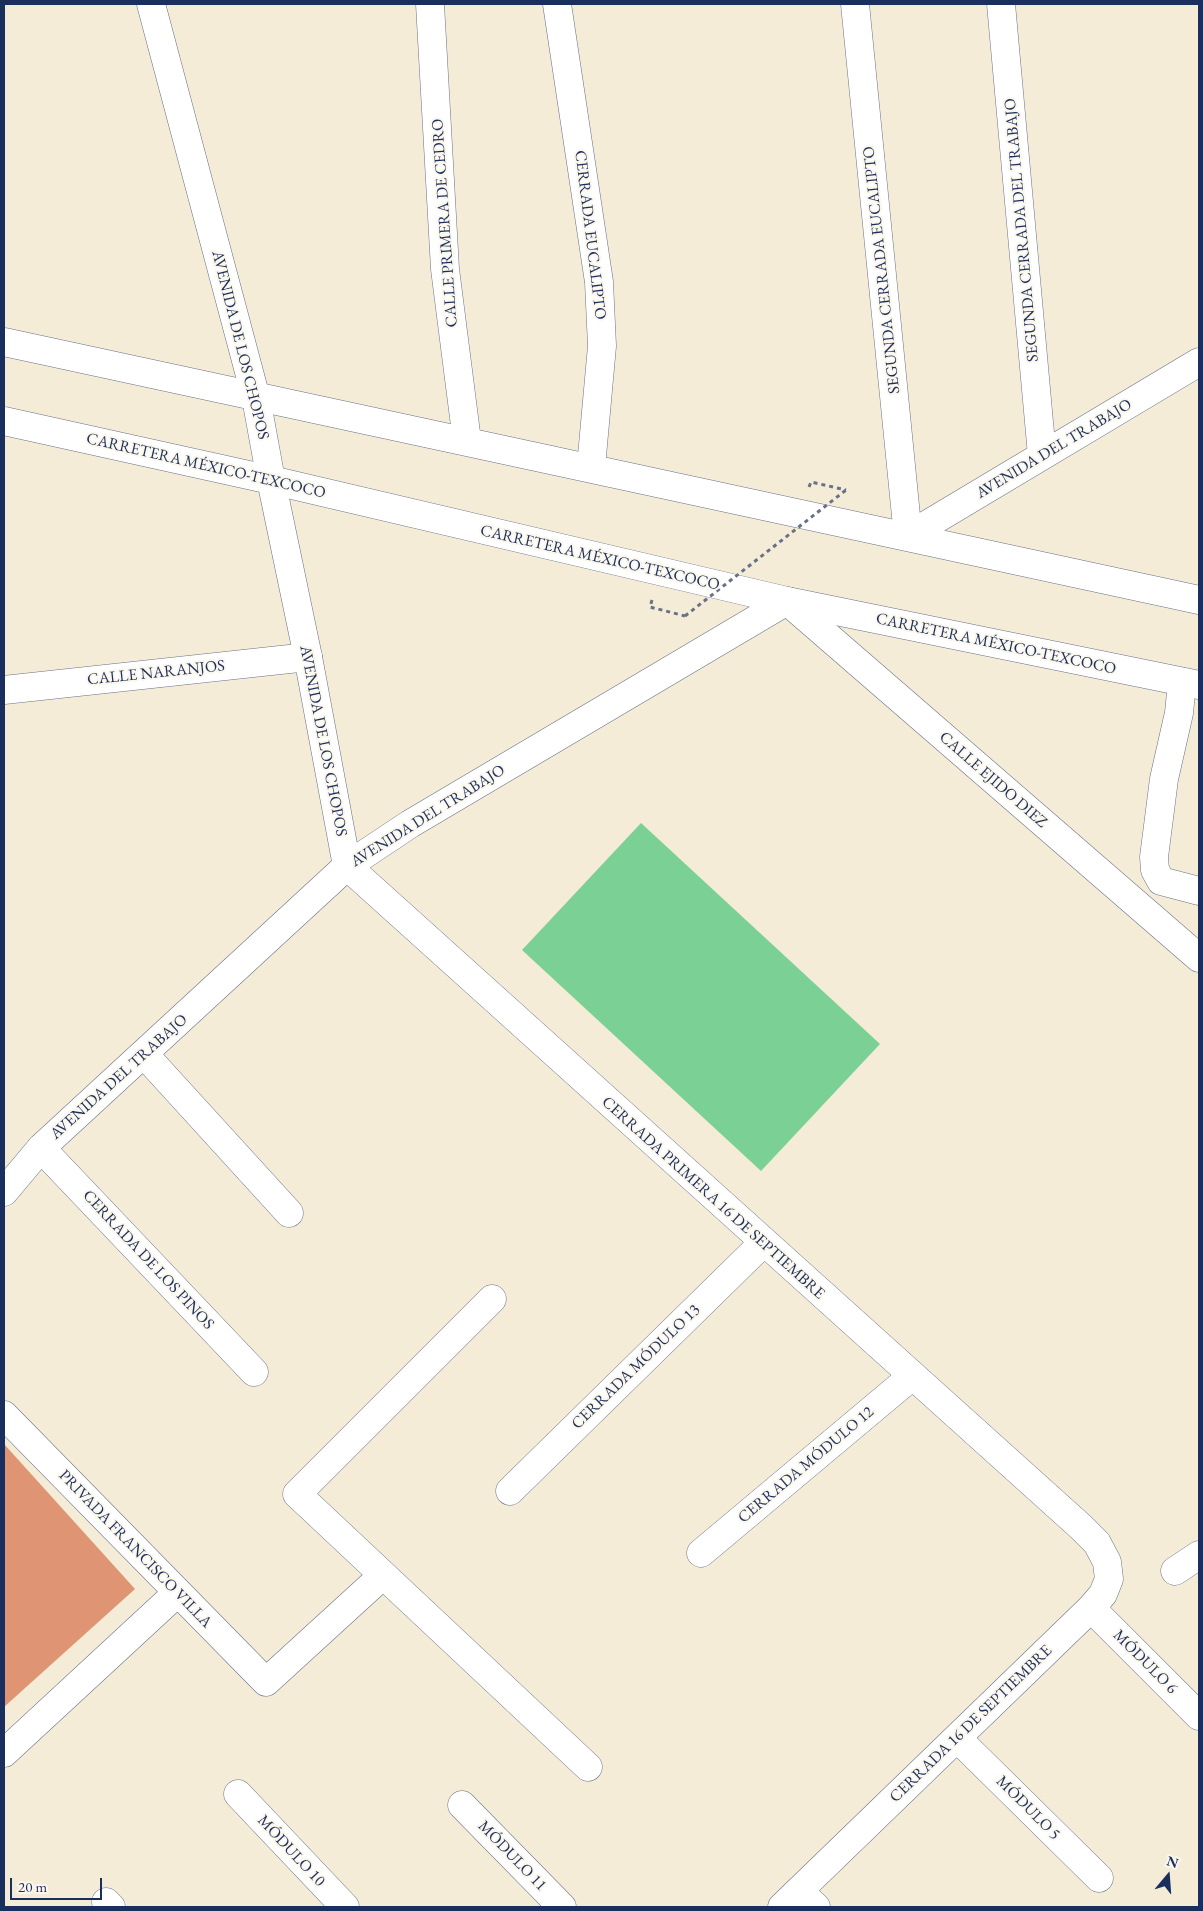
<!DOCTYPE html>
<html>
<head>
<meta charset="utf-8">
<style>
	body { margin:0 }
	#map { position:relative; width:1203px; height:1911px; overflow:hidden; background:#f4ecd6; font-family:"EB Garamond",serif }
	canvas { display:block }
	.frame { position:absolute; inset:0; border:5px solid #1b2f5e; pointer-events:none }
	.north { position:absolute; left:1143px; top:1851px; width:50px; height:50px; -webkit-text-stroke:4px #fbf7ec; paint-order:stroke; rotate:18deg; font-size:14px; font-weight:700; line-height:20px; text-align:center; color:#1b2f5e }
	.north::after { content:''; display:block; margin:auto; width:18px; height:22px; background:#1b2f5e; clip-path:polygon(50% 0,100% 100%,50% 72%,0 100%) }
	.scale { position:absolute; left:10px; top:1878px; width:92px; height:22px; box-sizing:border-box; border:2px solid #1b2f5e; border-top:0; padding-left:6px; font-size:15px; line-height:18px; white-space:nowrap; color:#1b2f5e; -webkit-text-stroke:4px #fbf7ec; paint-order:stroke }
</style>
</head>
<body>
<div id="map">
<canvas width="1203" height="1911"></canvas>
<div class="frame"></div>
<div class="north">N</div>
<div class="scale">20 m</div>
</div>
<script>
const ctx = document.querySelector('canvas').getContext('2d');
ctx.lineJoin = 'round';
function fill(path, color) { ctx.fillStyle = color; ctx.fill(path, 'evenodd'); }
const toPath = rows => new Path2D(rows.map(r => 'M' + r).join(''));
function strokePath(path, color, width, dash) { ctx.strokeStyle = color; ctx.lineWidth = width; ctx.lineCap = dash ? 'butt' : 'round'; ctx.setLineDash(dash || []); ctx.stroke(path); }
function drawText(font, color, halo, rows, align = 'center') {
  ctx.font = font + ' "EB Garamond",serif'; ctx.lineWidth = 4; ctx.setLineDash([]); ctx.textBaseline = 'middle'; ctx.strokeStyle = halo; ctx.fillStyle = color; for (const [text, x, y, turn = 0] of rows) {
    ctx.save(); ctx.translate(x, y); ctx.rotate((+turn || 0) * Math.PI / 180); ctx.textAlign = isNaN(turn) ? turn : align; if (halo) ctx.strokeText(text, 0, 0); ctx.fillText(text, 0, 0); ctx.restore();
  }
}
fill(toPath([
	[641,823,880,1044,761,1171,522,950]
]), '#7bd195');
fill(toPath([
	[4,1444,135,1589,4,1707]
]), '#df9473');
const minor = toPath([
	[151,4,256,398,271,480],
	[430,4,445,269,467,441],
	[557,4,599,282,602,346,591,467],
	[855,4,908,536],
	[1001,4,1042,455],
	[1182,682,1179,713,1164,779,1154,857,1155,870,1161,881,1199,891],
	[4,690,308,657],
	[347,866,1081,1527,1097,1543,1107,1562,1109,1579,1103,1594,1091,1608,782,1907],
	[144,1054,289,1213],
	[41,1148,254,1372],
	[492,1299,297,1494,588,1767],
	[4,1415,266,1682,382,1576],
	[510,1491,763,1243],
	[701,1553,911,1377],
	[1175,1571,1199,1555],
	[1091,1608,1199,1716],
	[957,1738,1099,1878],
	[4,1753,177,1593],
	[238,1794,345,1907],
	[462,1805,562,1907],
	[799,1891,816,1907],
	[106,1902,111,1907]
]);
const major = toPath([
	[271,480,308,657,347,866],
	[908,536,1199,362],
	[4,1192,41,1148,347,866,410,824,787,601,1199,958]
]);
const highway = toPath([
	[4,342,1199,600],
	[4,421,271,480,787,601,1199,685]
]);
strokePath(minor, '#677188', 29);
strokePath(major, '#677188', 29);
strokePath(highway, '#677188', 29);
strokePath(toPath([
	[809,487,811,482,846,490],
	[652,600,650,607,685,616]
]), '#677188', 3, [4, 4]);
strokePath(minor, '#fff', 28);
strokePath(major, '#fff', 28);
strokePath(highway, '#fff', 28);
strokePath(toPath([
	[685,616,846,490]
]), '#677188', 3, [4, 4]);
drawText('16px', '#1b2f5e', '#fbf7ec', [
	["CALLE PRIMERA DE CEDRO",445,223,-94],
	["SEGUNDA CERRADA DEL TRABAJO",1022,230,-95],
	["CERRADA EUCALIPTO",590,235,83],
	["SEGUNDA CERRADA EUCALIPTO",882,270,-96],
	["AVENIDA DE LOS CHOPOS",240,345,76],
	["AVENIDA DEL TRABAJO",1054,449,-31],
	["CARRETERA MÉXICO-TEXCOCO",206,466,13],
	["CARRETERA MÉXICO-TEXCOCO",600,558,13],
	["CARRETERA MÉXICO-TEXCOCO",996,644,12],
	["CALLE NARANJOS",156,673,-6],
	["AVENIDA DE LOS CHOPOS",323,741,79],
	["CALLE EJIDO DIEZ",993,780,41],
	["AVENIDA DEL TRABAJO",428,816,-32],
	["AVENIDA DEL TRABAJO",119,1077,-42],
	["CERRADA PRIMERA 16 DE SEPTIEMBRE",713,1198,42],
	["CERRADA DE LOS PINOS",148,1260,47],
	["CERRADA MÓDULO 13",636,1367,-44],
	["CERRADA MÓDULO 12",806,1465,-40],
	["PRIVADA FRANCISCO VILLA",135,1549,46],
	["MÓDULO 6",1145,1662,45],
	["CERRADA 16 DE SEPTIEMBRE",971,1724,-44],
	["MÓDULO 5",1028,1808,45],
	["MÓDULO 10",291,1851,47],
	["MÓDULO 11",512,1856,46]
]);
</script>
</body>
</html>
